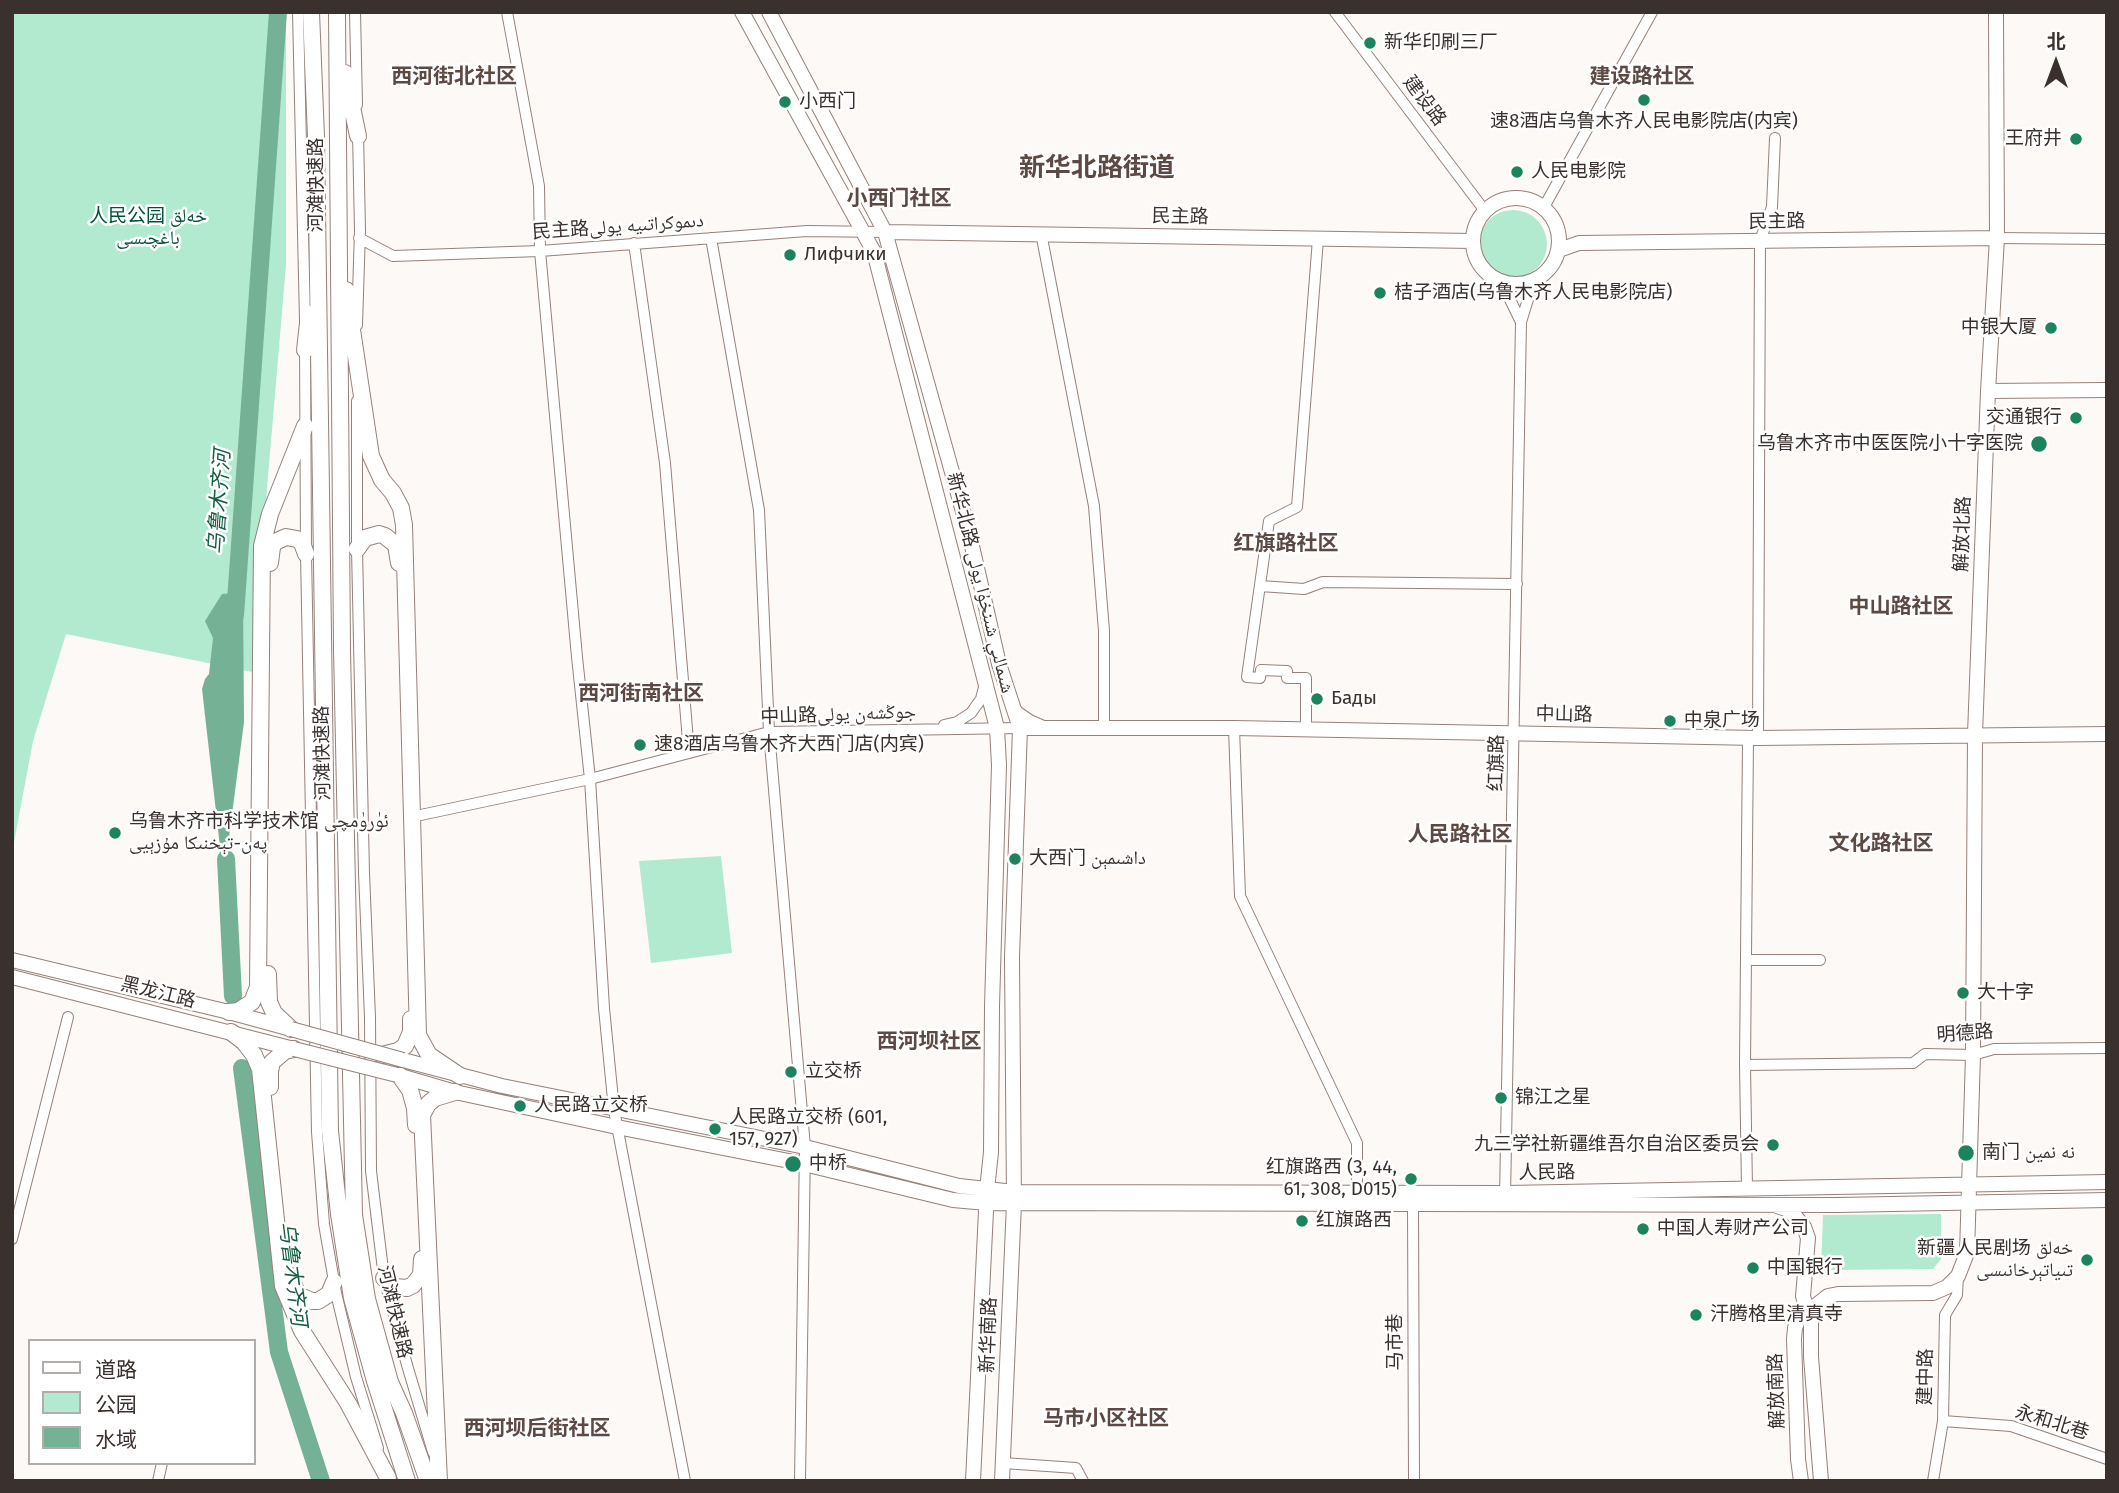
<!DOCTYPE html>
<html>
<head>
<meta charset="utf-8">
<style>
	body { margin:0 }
	#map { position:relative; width:2119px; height:1493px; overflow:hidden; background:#fdf9f7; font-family:"Fira Sans","Noto Sans SC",sans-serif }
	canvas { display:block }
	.frame { position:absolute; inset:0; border:14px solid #3a312e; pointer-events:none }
	.legend { position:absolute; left:28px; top:1339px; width:228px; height:126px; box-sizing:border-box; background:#fff; border:2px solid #b0adab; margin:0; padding:9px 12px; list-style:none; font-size:21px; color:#3a312e }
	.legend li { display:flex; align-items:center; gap:14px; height:35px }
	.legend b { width:35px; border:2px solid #b0adab }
	.north { position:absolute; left:2021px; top:28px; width:70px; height:70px; -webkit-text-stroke:5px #fff; paint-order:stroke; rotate:0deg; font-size:19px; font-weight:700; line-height:28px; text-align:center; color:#3a312e }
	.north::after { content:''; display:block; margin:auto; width:24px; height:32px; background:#3a312e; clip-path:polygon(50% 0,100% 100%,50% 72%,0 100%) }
</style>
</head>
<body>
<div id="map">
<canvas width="2119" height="1493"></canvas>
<div class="frame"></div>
<ul class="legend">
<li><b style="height:9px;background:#fff"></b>道路</li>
<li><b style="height:19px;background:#b1eace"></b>公园</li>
<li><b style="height:19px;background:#75b195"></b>水域</li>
</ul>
<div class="north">北</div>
</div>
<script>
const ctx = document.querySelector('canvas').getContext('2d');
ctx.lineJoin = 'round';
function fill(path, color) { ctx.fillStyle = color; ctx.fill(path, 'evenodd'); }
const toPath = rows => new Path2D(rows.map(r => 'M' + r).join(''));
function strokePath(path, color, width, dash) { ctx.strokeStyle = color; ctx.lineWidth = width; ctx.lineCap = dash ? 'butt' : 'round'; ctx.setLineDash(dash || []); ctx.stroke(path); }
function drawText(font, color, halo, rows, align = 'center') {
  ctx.font = font + ' "Fira Sans","Noto Naskh Arabic","Noto Sans SC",sans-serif'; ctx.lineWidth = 5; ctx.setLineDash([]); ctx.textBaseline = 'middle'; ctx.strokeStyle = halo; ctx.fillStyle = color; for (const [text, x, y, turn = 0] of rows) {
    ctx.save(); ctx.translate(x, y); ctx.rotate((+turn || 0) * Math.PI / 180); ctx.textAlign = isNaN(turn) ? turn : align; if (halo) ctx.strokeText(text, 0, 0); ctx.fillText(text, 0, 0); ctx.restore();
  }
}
fill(toPath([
	[12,12,286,12,286,265,267,488,257,673,66,634,33,741,12,853],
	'1479 244a34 34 0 1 1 68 0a34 34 0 1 1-68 0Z',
	[721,856,732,953,651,963,639,861],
	[1941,1214,1941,1259,1933,1269,1821,1270,1823,1215]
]), '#b1eace');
fill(toPath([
	[237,593,243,595,244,722,228,845,232,882,224,882,202,689,205,679,209,674,213,638,205,621,222,594]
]), '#75b195');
strokePath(toPath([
	[235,615,278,12],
	[226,859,233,996],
	[242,1068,279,1352,321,1481]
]), '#75b195', 18);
const minor = toPath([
	[298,12,305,321],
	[355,12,357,105],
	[507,12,539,186,540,251,577,657,590,779,604,1008,614,1110,685,1481],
	[1335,12,1485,211],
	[1544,207,1652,12],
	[1041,233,1094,506,1104,631,1104,728],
	[359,238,393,256,540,251,807,231,885,232],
	[711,238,759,510,769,732,805,1147,800,1481],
	[1997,238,2107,239],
	[634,243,665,463,689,753],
	[1501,281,1521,322],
	[357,325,360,231,358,132],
	[305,344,306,554,317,1132,324,1224,336,1293,356,1377,378,1448],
	[357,401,357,549,364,873,370,1017,371,1171,384,1278,407,1365,433,1452],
	[1260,586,1304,589,1323,582,1517,584],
	[1014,709,1030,720,1046,727],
	[944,725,957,722,971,713,981,699,985,683],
	[1234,728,1240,896,1357,1143,1357,1193],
	[1306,729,1306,678,1287,678,1287,671,1261,670,1260,678,1247,677,1269,521,1297,507,1318,239],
	[1758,738,1760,241,1772,207,1775,138],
	[416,816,590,779,769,732,1020,728],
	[1747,960,1820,960],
	[1745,1065,1913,1063,1925,1054,1973,1055,1994,1049,2107,1048],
	[1747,1189,1745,1065,1748,738],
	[1505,1198,1521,322,1534,280],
	[1413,1204,1414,1481],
	[12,1239,68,1017],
	[1943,1421,2011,1426,2107,1459],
	[1003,1463,1076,1468,1083,1481],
	[158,1481,162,1463],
	[1933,1481,1943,1421,1945,1315,1957,1295,1958,1276]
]);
const major = toPath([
	[742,12,874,252,997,728,999,765,992,1006,991,1152,987,1190,973,1481],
	[769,12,885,232,969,533,999,664,1020,728,1012,957,1014,1203,1002,1481],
	'1473 241a43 43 0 1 1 86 0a43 43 0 1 1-86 0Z',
	[885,232,1473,241],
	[1559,250,1579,243,1997,238],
	[1988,391,2107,390],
	[1020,728,1234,728,1758,738,2107,734],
	[12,960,229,1012,291,1029],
	[12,977,294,1049],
	[403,1060,502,1086,805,1147,959,1186,1014,1192,1506,1193,2107,1182],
	[397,1075,455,1092,617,1127,804,1164,953,1200,987,1203,1838,1205,2107,1200],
	[1777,1206,1786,1209,1796,1217,1804,1227,1808,1238,1803,1296,1807,1311],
	[1801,1481,1798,1459,1794,1339,1795,1328,1805,1302],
	[1821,1481,1811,1357,1811,1316,1814,1307,1828,1296,1838,1294,1933,1293,1947,1287,1958,1276,1967,1253,1973,1055,1975,734,1988,391,1997,238,1996,12]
]);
const highway = toPath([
	[311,12,316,137,330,1131,339,1214,352,1298,375,1381,407,1481],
	[337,12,342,650,354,1215,367,1299,390,1382,404,1413,428,1481],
	[345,73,358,136],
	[346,290,371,456,382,480,393,493,401,508,404,525,418,1035,429,1055,460,1076],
	[305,350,309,314],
	[357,549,365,538,379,534,385,536,396,545,399,563],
	[270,563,272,547,275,542,286,537,297,539,302,543,306,554],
	[268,974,269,1002,274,1013,291,1029],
	[229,1012,238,1011,252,1002,258,987,262,546,270,514,305,426],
	[231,1032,244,1042,254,1055,260,1069,283,1286,302,1331,348,1403,388,1478],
	[382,1055,398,1051,405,1046,411,1032,411,1019],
	[400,1076,410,1090,415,1108,416,1125],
	[270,1087,270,1071,272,1062,285,1051,294,1049],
	[291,1276,296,1291,300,1296,312,1301,318,1301,329,1294,334,1282],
	[384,1278,394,1287,407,1288,413,1285,421,1275,422,1259],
	[439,1481,422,1115,428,1104,435,1098,455,1092]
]);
strokePath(minor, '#95817a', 12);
strokePath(major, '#95817a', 16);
strokePath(highway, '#95817a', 18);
strokePath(minor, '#fff', 10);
strokePath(major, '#fff', 14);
strokePath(highway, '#fff', 16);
const majorBridge = toPath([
	[291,1029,403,1060],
	[294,1049,397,1075]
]);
strokePath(majorBridge, '#95817a', 16, []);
strokePath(majorBridge, '#fff', 14);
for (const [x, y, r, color] of [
	[1370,43,7,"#1b835e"],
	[1644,100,7,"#1b835e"],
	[785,102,7,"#1b835e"],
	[2076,139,7,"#1b835e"],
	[1517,172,7,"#1b835e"],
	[790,255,7,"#1b835e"],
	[1380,293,7,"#1b835e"],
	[2051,328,7,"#1b835e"],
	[2076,418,7,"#1b835e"],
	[2039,444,9,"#1b835e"],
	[1317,699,7,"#1b835e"],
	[1670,721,7,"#1b835e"],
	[640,745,7,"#1b835e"],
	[115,833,7,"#1b835e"],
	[1015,859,7,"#1b835e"],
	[1963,993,7,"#1b835e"],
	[791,1072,7,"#1b835e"],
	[1501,1098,7,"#1b835e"],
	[520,1106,7,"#1b835e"],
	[715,1129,7,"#1b835e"],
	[1773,1145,7,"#1b835e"],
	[1966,1153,9,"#1b835e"],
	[793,1164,9,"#1b835e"],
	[1411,1179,7,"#1b835e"],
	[1302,1221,7,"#1b835e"],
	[1643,1229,7,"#1b835e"],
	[2087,1260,7,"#1b835e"],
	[1753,1268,7,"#1b835e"],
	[1696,1315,7,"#1b835e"]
]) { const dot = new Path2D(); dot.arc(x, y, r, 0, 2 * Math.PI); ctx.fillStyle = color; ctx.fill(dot); strokePath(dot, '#fff', 2.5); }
drawText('19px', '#3a312e', '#fff', [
	["新华印刷三厂",1384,43],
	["小西门",799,102],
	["速8酒店乌鲁木齐人民电影院店(内宾)",1644,122,"center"],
	["王府井",2062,139,"right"],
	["人民电影院",1531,172],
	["Лифчики",804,255],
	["桔子酒店(乌鲁木齐人民电影院店)",1394,293],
	["中银大厦",2037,328,"right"],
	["交通银行",2062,418,"right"],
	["乌鲁木齐市中医医院小十字医院",2023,444,"right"],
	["Бады",1331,699],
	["中泉广场",1684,721],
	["速8酒店乌鲁木齐大西门店(内宾)",654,745],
	["乌鲁木齐市科学技术馆 ئۈرۈمچى",129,822],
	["پەن-تېخنىكا مۇزېيى",129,844],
	["大西门 داشىمېن",1029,859],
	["大十字",1977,993],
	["立交桥",805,1072],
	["锦江之星",1515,1098],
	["人民路立交桥",534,1106],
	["人民路立交桥 (601,",729,1118],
	["157, 927)",729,1140],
	["九三学社新疆维吾尔自治区委员会",1759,1145,"right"],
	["南门 نە نمين",1982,1153],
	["中桥",809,1164],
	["红旗路西 (3, 44,",1397,1168,"right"],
	["61, 308, D015)",1397,1190,"right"],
	["红旗路西",1316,1221],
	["中国人寿财产公司",1657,1229],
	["新疆人民剧场 خەلق",2073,1249,"right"],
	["تىياتېرخانىسى",2073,1271,"right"],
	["中国银行",1767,1268],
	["汗腾格里清真寺",1710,1315]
], 'left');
drawText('19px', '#3a312e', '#fff', [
	["建设路",1424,101,53],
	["河滩快速路",317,185,-90],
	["民主路",1180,217,1],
	["民主路",1777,222,-1],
	["民主路دىموكراتىيە يولى",618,227,-4],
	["解放北路",1963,534,-88],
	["新华北路 شىمالىي شىنخۇا يولى",980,583,76],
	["中山路جوڭشەن يولى",838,715,-2],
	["中山路",1564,715,1],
	["河滩快速路",323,753,-91],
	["红旗路",1497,763,-89],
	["黑龙江路",158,993,14],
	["明德路",1965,1034,-4],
	["人民路",1547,1173,-1],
	["河滩快速路",394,1312,77],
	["新华南路",989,1335,-88],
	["马市巷",1396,1342,-90],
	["建中路",1926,1377,-89],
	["解放南路",1777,1391,-92],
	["永和北巷",2052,1423,17]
]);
drawText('19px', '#005237', '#fff', [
	["人民公园 خەلق",148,217],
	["باغچىسى",148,239]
]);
drawText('bold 21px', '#5c4943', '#fff', [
	["西河街北社区",454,77],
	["建设路社区",1642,77],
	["小西门社区",899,199],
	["红旗路社区",1286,544],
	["中山路社区",1901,607],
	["西河街南社区",641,694],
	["人民路社区",1460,835],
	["文化路社区",1881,844],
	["西河坝社区",929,1042],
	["马市小区社区",1106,1419],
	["西河坝后街社区",537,1429]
]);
drawText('italic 21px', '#145f43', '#fff', [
	["乌鲁木齐河",220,502,-86],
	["乌鲁木齐河",292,1274,83]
]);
drawText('bold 26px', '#5c4943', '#fff', [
	["新华北路街道",1097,169]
]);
</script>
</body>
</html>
